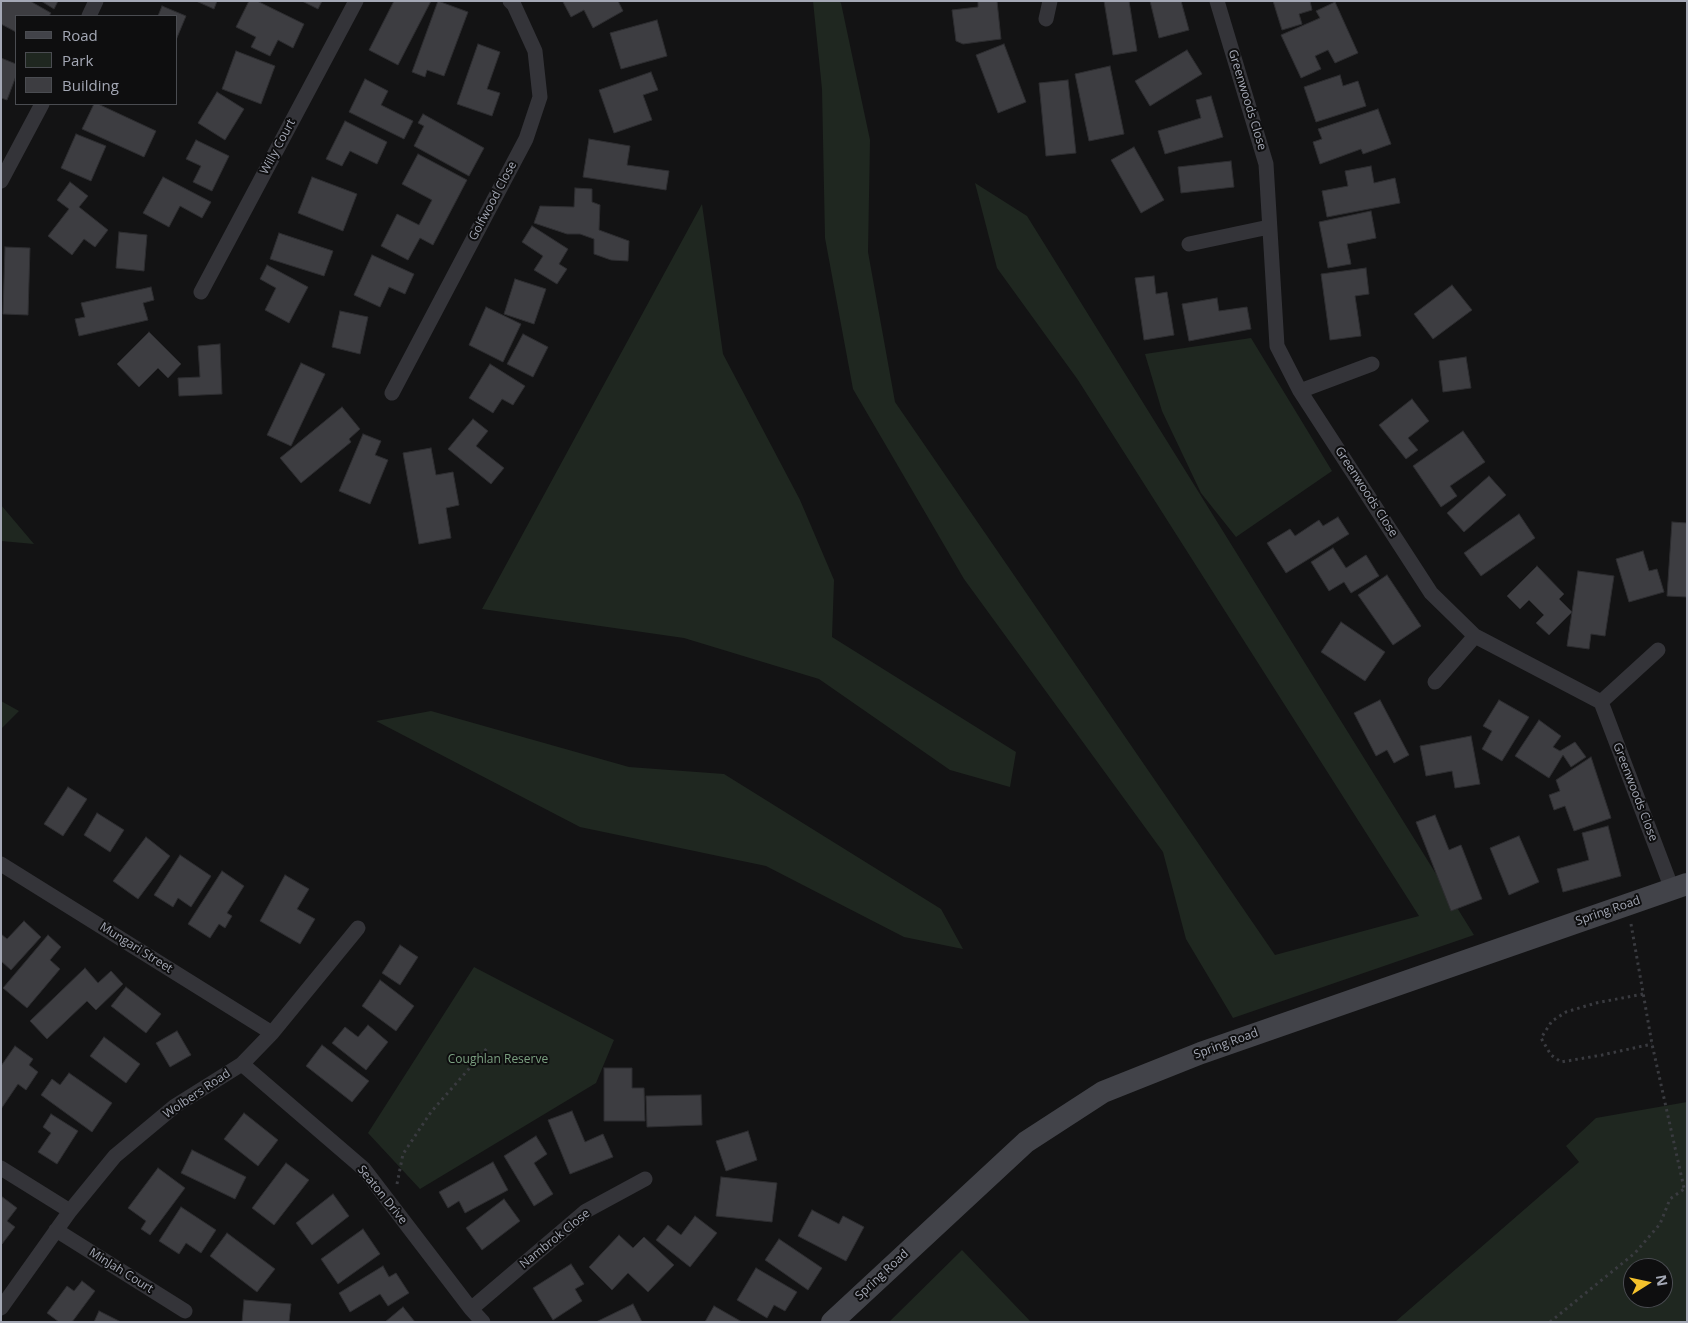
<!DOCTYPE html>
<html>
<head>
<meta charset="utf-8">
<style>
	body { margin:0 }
	#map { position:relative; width:1688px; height:1323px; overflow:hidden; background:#131314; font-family:"Open Sans",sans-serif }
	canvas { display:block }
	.frame { position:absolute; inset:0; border:2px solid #a4a8b5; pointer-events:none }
	.legend { position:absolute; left:15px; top:15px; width:162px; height:90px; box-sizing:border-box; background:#0e0e0f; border:1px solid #4a4c51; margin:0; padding:6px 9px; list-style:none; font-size:15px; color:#a4a8b5 }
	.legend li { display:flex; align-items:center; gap:10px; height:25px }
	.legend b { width:25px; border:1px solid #4a4c51 }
	.north { position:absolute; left:1623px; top:1258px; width:50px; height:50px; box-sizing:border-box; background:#0e0e0f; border:1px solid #4a4c51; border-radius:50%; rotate:80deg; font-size:14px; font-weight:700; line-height:20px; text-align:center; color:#a4a8b5 }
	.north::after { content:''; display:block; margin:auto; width:18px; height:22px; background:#f3c12c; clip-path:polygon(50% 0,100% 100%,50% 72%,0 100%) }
</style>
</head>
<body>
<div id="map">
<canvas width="1688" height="1323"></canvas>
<div class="frame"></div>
<ul class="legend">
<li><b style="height:6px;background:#424349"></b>Road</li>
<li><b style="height:14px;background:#1f2720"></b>Park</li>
<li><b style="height:14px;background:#3d3d41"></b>Building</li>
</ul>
<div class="north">N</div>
</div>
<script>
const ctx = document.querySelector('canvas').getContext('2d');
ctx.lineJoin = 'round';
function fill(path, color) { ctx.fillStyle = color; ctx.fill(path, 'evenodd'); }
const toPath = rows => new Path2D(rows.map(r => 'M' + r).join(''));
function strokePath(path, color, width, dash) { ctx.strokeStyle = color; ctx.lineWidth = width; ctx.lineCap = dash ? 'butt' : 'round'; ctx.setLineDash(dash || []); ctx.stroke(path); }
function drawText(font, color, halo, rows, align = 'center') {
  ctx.font = font + ' "Open Sans",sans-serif'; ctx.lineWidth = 4; ctx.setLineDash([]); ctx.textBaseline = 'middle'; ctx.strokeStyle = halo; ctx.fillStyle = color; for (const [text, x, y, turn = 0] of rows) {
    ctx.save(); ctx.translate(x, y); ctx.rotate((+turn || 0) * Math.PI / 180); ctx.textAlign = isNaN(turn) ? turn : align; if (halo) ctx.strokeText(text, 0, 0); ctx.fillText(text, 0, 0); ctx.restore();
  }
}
fill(toPath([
	[813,1,839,1,841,3,870,140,868,252,895,402,1275,955,1419,916,1078,380,997,268,975,183,1027,216,1474,935,1233,1018,1186,939,1163,852,964,579,853,389,825,238,822,89],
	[702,204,723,354,800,500,834,580,832,637,1016,752,1010,787,950,770,819,679,684,638,482,609],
	[1251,338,1332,471,1236,537,1201,493,1162,411,1145,354],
	[1,505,34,544,1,541],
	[1,701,19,711,1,729],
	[431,711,629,767,724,774,941,909,963,949,904,937,766,866,580,827,376,721],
	[474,967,614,1040,596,1083,420,1189,368,1133],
	[1687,1102,1687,1322,1395,1322,1579,1162,1566,1146,1596,1118],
	[1633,1268,1663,1268,1663,1298,1633,1298],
	[962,1250,1031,1322,889,1322]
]), '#1f2720');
const building = toPath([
	[1,1,30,1,51,13,49,16,16,16,16,32,1,24,1,1],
	[41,1,58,1,54,9,41,1],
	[196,1,217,1,214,9,196,1],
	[249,1,257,1,304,24,293,48,278,40,270,56,251,47,256,37,236,27,249,1],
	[302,1,322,1,318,9,302,1],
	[394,1,431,1,398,65,369,50,394,1],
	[438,1,468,12,444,76,427,70,425,77,412,72,438,1],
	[565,1,618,1,623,11,593,28,584,10,571,17,563,2,565,1],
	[978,1,997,1,1001,39,963,44,956,41,952,10,978,7,978,1],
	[1104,1,1129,1,1137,51,1113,55,1104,1],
	[1150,1,1181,1,1189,30,1159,38,1150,1],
	[1273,1,1310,1,1312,10,1299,14,1302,24,1282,30,1273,1],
	[1335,2,1358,53,1335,63,1328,50,1315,56,1321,69,1301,78,1281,35,1320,18,1316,11,1335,2],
	[162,6,186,16,176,40,176,16,158,16,162,6],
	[657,20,667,56,621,69,610,33,657,20],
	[478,44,500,52,487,89,500,93,492,116,457,104,478,44],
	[1004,44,1026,102,998,113,976,55,1004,44],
	[1187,50,1202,74,1150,106,1135,81,1187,50],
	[236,51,275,66,261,104,222,89,236,51],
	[1,58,16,64,16,76,7,100,1,98,1,58],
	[1110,66,1124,134,1089,141,1075,74,1110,66],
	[651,72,658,90,643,95,652,120,614,133,599,90,651,72],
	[1340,75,1343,86,1358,81,1366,106,1316,122,1304,87,1340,75],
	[365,79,388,91,381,105,413,121,404,139,349,112,365,79],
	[1068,80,1076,153,1046,156,1039,83,1068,80],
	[217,92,244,109,225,140,198,123,217,92],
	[1211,96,1223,137,1165,154,1158,131,1201,118,1196,100,1211,96],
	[94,104,98,104,156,131,144,157,82,129,94,104],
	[1378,109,1391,144,1363,154,1361,149,1320,164,1313,142,1322,139,1318,129,1378,109],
	[423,114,484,148,469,176,414,146,424,126,418,123,423,114],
	[345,121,387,142,377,164,350,151,342,166,326,159,345,121],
	[76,134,106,146,91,181,61,168,76,134],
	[589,139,630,146,627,165,669,171,666,190,583,177,589,139],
	[196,140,229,156,212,191,193,182,201,166,186,159,196,140],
	[1134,147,1164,200,1141,213,1111,160,1134,147],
	[418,154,467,180,433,245,420,238,408,260,381,246,397,214,419,225,432,200,402,184,418,154],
	[1231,161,1234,187,1181,193,1178,167,1231,161],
	[1371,166,1374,183,1395,178,1400,203,1327,217,1322,191,1348,186,1345,171,1371,166],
	[163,177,211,202,202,218,180,206,169,227,143,213,163,177],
	[312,177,357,194,343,231,298,213,312,177],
	[70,182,88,196,79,207,108,230,95,247,84,239,72,255,48,236,69,209,57,200,70,182],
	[575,188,592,189,592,202,600,205,599,230,629,241,628,261,611,260,594,254,594,239,580,234,567,234,534,223,540,206,574,207,575,188],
	[1371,211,1376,238,1347,244,1351,264,1328,268,1319,222,1371,211],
	[532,226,568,249,559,264,567,269,557,284,534,270,543,256,522,242,532,226],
	[119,232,147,235,144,271,116,268,119,232],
	[279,233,333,251,324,276,270,259,279,233],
	[5,247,30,248,28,315,3,314,5,247],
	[372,255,414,274,405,294,389,287,380,307,354,295,372,255],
	[267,265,308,287,289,323,265,310,276,288,260,279,267,265],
	[1366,268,1369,294,1355,296,1361,336,1330,340,1321,274,1366,268],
	[1154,276,1156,294,1167,292,1174,335,1144,340,1135,278,1154,276],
	[515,279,546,289,534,324,504,314,515,279],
	[1452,285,1472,310,1433,339,1414,314,1452,285],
	[151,287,154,300,143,303,148,320,79,336,75,319,85,317,81,303,151,287],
	[1217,298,1219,311,1247,307,1251,329,1189,341,1182,304,1217,298],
	[486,307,521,324,503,362,469,345,486,307],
	[340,311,368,317,360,354,332,347,340,311],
	[149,332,181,364,168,378,158,368,139,387,117,364,149,332],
	[523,334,548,347,533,377,507,364,523,334],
	[220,344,222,394,179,396,178,378,200,377,198,346,220,344],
	[1466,357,1471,388,1443,392,1439,361,1466,357],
	[301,363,325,374,291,446,267,435,301,363],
	[490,364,525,386,513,405,502,399,493,413,469,398,490,364],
	[1412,399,1429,421,1408,438,1418,450,1406,459,1379,425,1412,399],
	[342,407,360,429,349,439,351,442,301,483,280,458,342,407],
	[473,419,488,431,476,446,504,468,491,484,448,449,473,419],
	[1463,431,1485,462,1450,486,1457,496,1441,507,1413,466,1463,431],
	[363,434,381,441,375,455,388,460,370,504,339,491,363,434],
	[431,448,436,475,453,472,459,505,446,508,451,538,419,544,403,453,431,448],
	[1489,476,1506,495,1464,532,1447,513,1489,476],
	[1519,514,1535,538,1481,576,1464,553,1519,514],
	[1338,517,1349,534,1286,573,1267,543,1290,529,1295,536,1319,520,1323,526,1338,517],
	[1672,522,1687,523,1687,597,1667,596,1672,522],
	[1333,548,1346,568,1366,555,1379,576,1351,593,1344,582,1329,591,1311,562,1333,548],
	[1643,551,1649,571,1657,569,1664,592,1629,602,1616,559,1643,551],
	[1537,566,1564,594,1559,599,1572,612,1549,635,1536,623,1544,615,1529,600,1520,609,1507,596,1537,566],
	[1578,571,1614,576,1605,636,1591,634,1589,649,1567,646,1578,571],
	[1387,575,1421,626,1393,645,1358,595,1387,575],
	[1341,622,1385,652,1365,681,1321,652,1341,622],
	[1380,700,1409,755,1394,763,1387,750,1376,756,1354,713,1380,700],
	[1499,700,1529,717,1502,761,1482,749,1492,731,1483,726,1499,700],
	[1539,720,1561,736,1553,747,1560,751,1575,742,1586,757,1571,767,1563,755,1549,778,1515,756,1539,720],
	[1471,736,1480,784,1455,788,1452,771,1426,776,1420,746,1471,736],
	[1591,757,1611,818,1574,831,1565,806,1554,810,1549,795,1560,791,1556,780,1591,757],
	[68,787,87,799,63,836,44,824,68,787],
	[97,813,124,830,110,852,84,835,97,813],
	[1435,815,1449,850,1461,845,1482,899,1451,911,1416,822,1435,815],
	[1608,826,1621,876,1563,892,1557,869,1589,860,1582,833,1608,826],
	[1519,836,1539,882,1509,895,1490,848,1519,836],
	[146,837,170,856,138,899,113,881,146,837],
	[180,855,211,876,191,907,178,898,173,907,154,895,180,855],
	[222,871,244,886,227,913,232,916,225,928,219,924,210,938,188,924,222,871],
	[285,875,309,889,297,909,315,919,300,944,260,921,285,875],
	[24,921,41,937,11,970,1,961,1,934,7,939,24,921],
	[48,935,61,947,50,960,60,969,27,1008,3,988,48,935],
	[400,945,418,957,400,985,382,973,400,945],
	[85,968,98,983,111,971,123,984,96,1010,87,1001,47,1039,30,1021,85,968],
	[380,980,414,1006,396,1031,362,1006,380,980],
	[126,987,161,1014,146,1033,111,1006,126,987],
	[368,1025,388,1042,366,1070,332,1043,345,1027,358,1037,368,1025],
	[177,1031,191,1055,170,1067,156,1043,177,1031],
	[104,1037,140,1064,126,1083,90,1056,104,1037],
	[322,1045,369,1081,352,1102,306,1066,322,1045],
	[15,1046,33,1059,29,1065,38,1072,26,1090,18,1084,1,1109,1,1066,15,1046],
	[604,1068,632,1068,632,1088,644,1088,645,1121,604,1121,604,1068],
	[69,1073,112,1103,92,1132,41,1095,52,1079,60,1085,69,1073],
	[701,1095,702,1125,647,1127,646,1096,701,1095],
	[572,1111,585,1142,603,1134,613,1157,570,1174,548,1120,572,1111],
	[244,1113,278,1140,258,1166,224,1139,244,1113],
	[51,1114,78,1131,57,1164,38,1152,51,1133,43,1127,51,1114],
	[748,1131,757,1160,726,1171,716,1141,748,1131],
	[536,1136,547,1154,534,1163,553,1194,534,1206,504,1156,536,1136],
	[192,1150,246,1177,235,1199,181,1173,192,1150],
	[493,1162,508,1190,465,1213,459,1201,448,1208,439,1192,493,1162],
	[286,1163,309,1180,274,1225,252,1208,286,1163],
	[158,1168,185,1188,150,1235,141,1229,146,1221,128,1208,158,1168],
	[721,1177,777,1183,772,1222,716,1216,721,1177],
	[333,1194,349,1216,312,1245,296,1223,333,1194],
	[1,1196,17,1208,7,1221,15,1227,2,1244,1,1196],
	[504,1199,520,1221,482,1250,466,1228,504,1199],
	[181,1207,216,1230,201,1253,186,1243,179,1254,159,1241,181,1207],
	[812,1210,839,1224,843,1216,864,1227,846,1261,798,1236,812,1210],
	[695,1216,717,1233,690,1267,656,1240,668,1225,681,1235,695,1216],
	[363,1229,380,1254,338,1284,321,1259,363,1229],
	[227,1233,275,1269,257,1292,210,1256,227,1233],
	[619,1235,633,1248,644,1237,674,1265,648,1292,628,1273,612,1290,589,1267,619,1235],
	[779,1239,822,1268,808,1290,765,1260,779,1239],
	[571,1264,584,1284,575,1289,582,1301,553,1320,533,1288,571,1264],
	[383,1266,389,1277,396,1273,409,1293,388,1306,380,1294,350,1312,339,1293,383,1266],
	[756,1268,797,1292,785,1311,774,1305,767,1318,737,1300,756,1268],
	[82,1281,95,1291,72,1322,59,1322,47,1313,67,1286,74,1291,82,1281],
	[244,1300,291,1304,289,1322,242,1322,244,1300],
	[633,1304,642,1322,596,1322,633,1304],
	[714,1306,742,1322,705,1322,714,1306],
	[403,1307,415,1322,385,1322,403,1307],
	[99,1311,121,1322,94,1322,99,1311]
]);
fill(building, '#3d3d41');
strokePath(building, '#2d2d30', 1);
strokePath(toPath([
	[1631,924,1652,1044,1684,1188],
	[1643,994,1596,1003,1566,1012,1552,1021,1541,1038,1551,1055,1561,1062,1602,1055,1652,1044],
	[397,1184,403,1154,431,1112,489,1046],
	[1550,1322,1635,1253,1660,1224,1670,1199,1687,1187]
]), '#3a3b40', 3, [2.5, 4]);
strokePath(toPath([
	[1217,1,1266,164,1277,346,1300,391,1431,593,1475,636,1601,702,1672,889],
	[89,16,96,1],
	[1046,19,1050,1],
	[1,181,42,104],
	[1189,244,1269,227],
	[201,292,356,1],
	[1300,391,1372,364],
	[392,393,526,139,540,97,535,51,514,5,510,1],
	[1435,682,1475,636],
	[1601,702,1658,650],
	[1,864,272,1033],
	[242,1064,364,1169,471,1309,483,1322],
	[1,1168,70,1211],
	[56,1230,185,1311],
	[1,1308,70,1211,115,1156,175,1106,242,1064,272,1033,358,928],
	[471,1309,586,1211,645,1179]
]), '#343439', 15);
strokePath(toPath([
	[832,1322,1026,1142,1103,1092,1201,1053,1687,884]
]), '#424349', 22);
drawText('12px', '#a4a8b5', '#0e0e0f', [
	["Greenwoods Close",1247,100,73],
	["Willy Court",278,147,-62],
	["Golfwood Close",493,201,-62],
	["Greenwoods Close",1366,492,57],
	["Greenwoods Close",1635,792,69],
	["Spring Road",1608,911,-19],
	["Mungari Street",136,948,32],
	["Spring Road",1226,1044,-20],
	["Wolbers Road",197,1094,-34],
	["Seaton Drive",382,1195,51],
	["Nambrok Close",555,1239,-39],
	["MinJah Court",121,1271,32],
	["Spring Road",882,1275,-43]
]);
drawText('12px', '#7ba080', '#0e0e0f', [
	["Coughlan Reserve",498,1060]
]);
</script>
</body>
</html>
